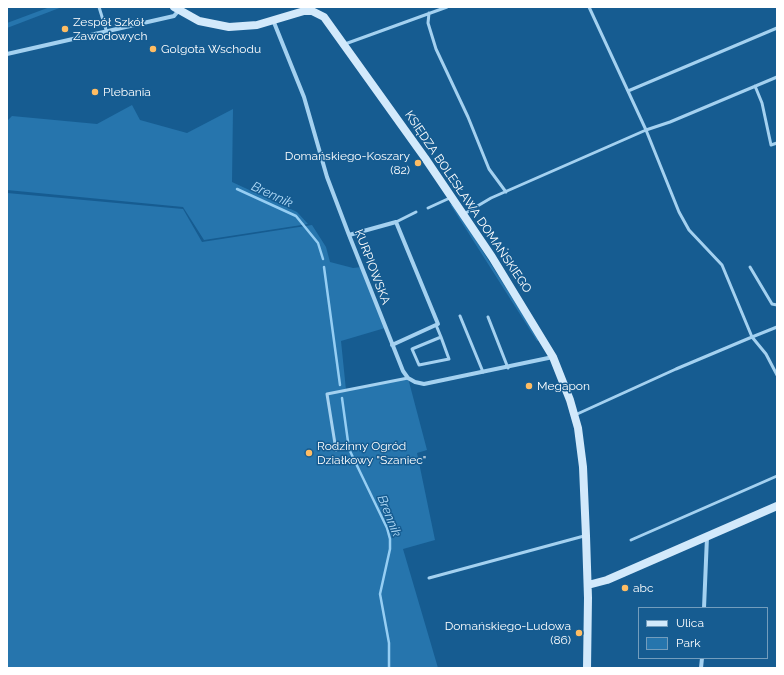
<!DOCTYPE html>
<html>
<head>
<meta charset="utf-8">
<style>
	body { margin:0 }
	#map { position:relative; width:784px; height:675px; overflow:hidden; background:#165c91; font-family:Raleway,sans-serif }
	canvas { display:block }
	.frame { position:absolute; inset:0; border:8px solid #fff; pointer-events:none }
	.legend { position:absolute; left:638px; top:607px; width:130px; height:52px; box-sizing:border-box; background:#165c91; border:1px solid #739dbd; margin:0; padding:5px 7px; list-style:none; font-size:12px; color:#fff }
	.legend li { display:flex; align-items:center; gap:8px; height:20px }
	.legend b { width:20px; border:1px solid #739dbd }
</style>
</head>
<body>
<div id="map">
<canvas width="784" height="675"></canvas>
<div class="frame"></div>
<ul class="legend">
<li><b style="height:5px;background:#d2e9fb"></b>Ulica</li>
<li><b style="height:11px;background:#2675ad"></b>Park</li>
</ul>
</div>
<script>
const ctx = document.querySelector('canvas').getContext('2d');
ctx.lineJoin = 'round';
function fill(path, color) { ctx.fillStyle = color; ctx.fill(path, 'evenodd'); }
const toPath = rows => new Path2D(rows.map(r => 'M' + r).join(''));
function strokePath(path, color, width, dash) { ctx.strokeStyle = color; ctx.lineWidth = width; ctx.lineCap = dash ? 'butt' : 'round'; ctx.setLineDash(dash || []); ctx.stroke(path); }
function drawText(font, color, halo, rows, align = 'center') {
  ctx.font = font + ' Raleway,sans-serif'; ctx.lineWidth = 3; ctx.setLineDash([]); ctx.textBaseline = 'middle'; ctx.strokeStyle = halo; ctx.fillStyle = color; for (const [text, x, y, turn = 0] of rows) {
    ctx.save(); ctx.translate(x, y); ctx.rotate((+turn || 0) * Math.PI / 180); ctx.textAlign = isNaN(turn) ? turn : align; if (halo) ctx.strokeText(text, 0, 0); ctx.fillText(text, 0, 0); ctx.restore();
  }
}
fill(toPath([
	[50,7,62,7,7,28,7,23],
	[132,105,140,120,187,133,233,109,232,182,297,212,308,224,204,240,183,207,7,190,7,121,12,116,97,124],
	[7,193,183,209,202,242,312,225,326,247,330,262,353,268,362,267,385,328,341,341,346,390,408,378,427,450,417,453,435,540,403,549,438,668,7,668],
	[450,204,454,206,539,340,537,341]
]), '#2675ad');
strokePath(toPath([
	[237,189,296,216,318,243,323,259],
	[324,267,340,385],
	[342,398,349,449,387,528,390,539,390,549,380,594,389,643,389,668]
]), '#96cef3', 2.5);
strokePath(toPath([
	[99,7,107,33],
	[589,7,646,130,670,122,777,77],
	[429,13,428,23,436,49,468,117,489,169,506,192],
	[345,44,447,7],
	[755,86,762,103,771,145,777,143],
	[628,91,777,28],
	[428,208,452,197],
	[464,214,491,198,646,130,679,212,689,230,722,265,752,337,676,369,575,415],
	[396,222,416,212],
	[750,267,772,304,777,305],
	[460,316,483,372],
	[488,317,508,368],
	[436,325,441,337,449,359,419,365,412,349,441,337],
	[777,327,752,337,766,354,777,375],
	[336,450,327,394,408,378],
	[631,540,777,476],
	[429,578,584,536]
]), '#a4d1f0', 3);
strokePath(toPath([
	[273,20,304,97,327,177,349,235,403,371,408,378,415,382,424,384,553,357],
	[7,54,174,16,179,10],
	[349,235,396,222,438,324,392,345],
	[704,608,707,537],
	[701,668,702,658]
]), '#a4d1f0', 4);
strokePath(toPath([
	[174,7,199,21,229,27,257,25,304,11,312,11,324,17,425,158,492,257,553,357,570,400,578,428,583,467,586,536,588,598,587,668],
	[588,585,607,580,777,506]
]), '#d2e9fb', 8);
for (const [x, y, r, color] of [
	[65,29,4,"#ffbd63"],
	[153,49,4,"#ffbd63"],
	[95,92,4,"#ffbd63"],
	[418,163,4,"#ffbd63"],
	[529,386,4,"#ffbd63"],
	[309,453,4,"#ffbd63"],
	[625,588,4,"#ffbd63"],
	[579,633,4,"#ffbd63"]
]) { const dot = new Path2D(); dot.arc(x, y, r, 0, 2 * Math.PI); ctx.fillStyle = color; ctx.fill(dot); strokePath(dot, '#165c91', 1.5); }
drawText('12px', '#fff', '#165c91', [
	["Zespół Szkół",73,22],
	["Zawodowych",73,36],
	["Golgota Wschodu",161,49],
	["Plebania",103,92],
	["Domańskiego-Koszary",410,156,"right"],
	["(82)",410,170,"right"],
	["Megapon",537,386],
	["Rodzinny Ogród",317,446],
	["Działkowy \"Szaniec\"",317,460],
	["abc",633,588],
	["Domańskiego-Ludowa",571,626,"right"],
	["(86)",571,640,"right"]
], 'left');
drawText('12px', '#fff', '#165c91', [
	["KSIĘDZA BOLESŁAWA DOMAŃSKIEGO",468,202,56],
	["KURPIOWSKA",372,267,69]
]);
drawText('italic 13px', '#b0daf7', '#165c91', [
	["Brennik",272,195,25],
	["Brennik",389,516,68]
]);
</script>
</body>
</html>
